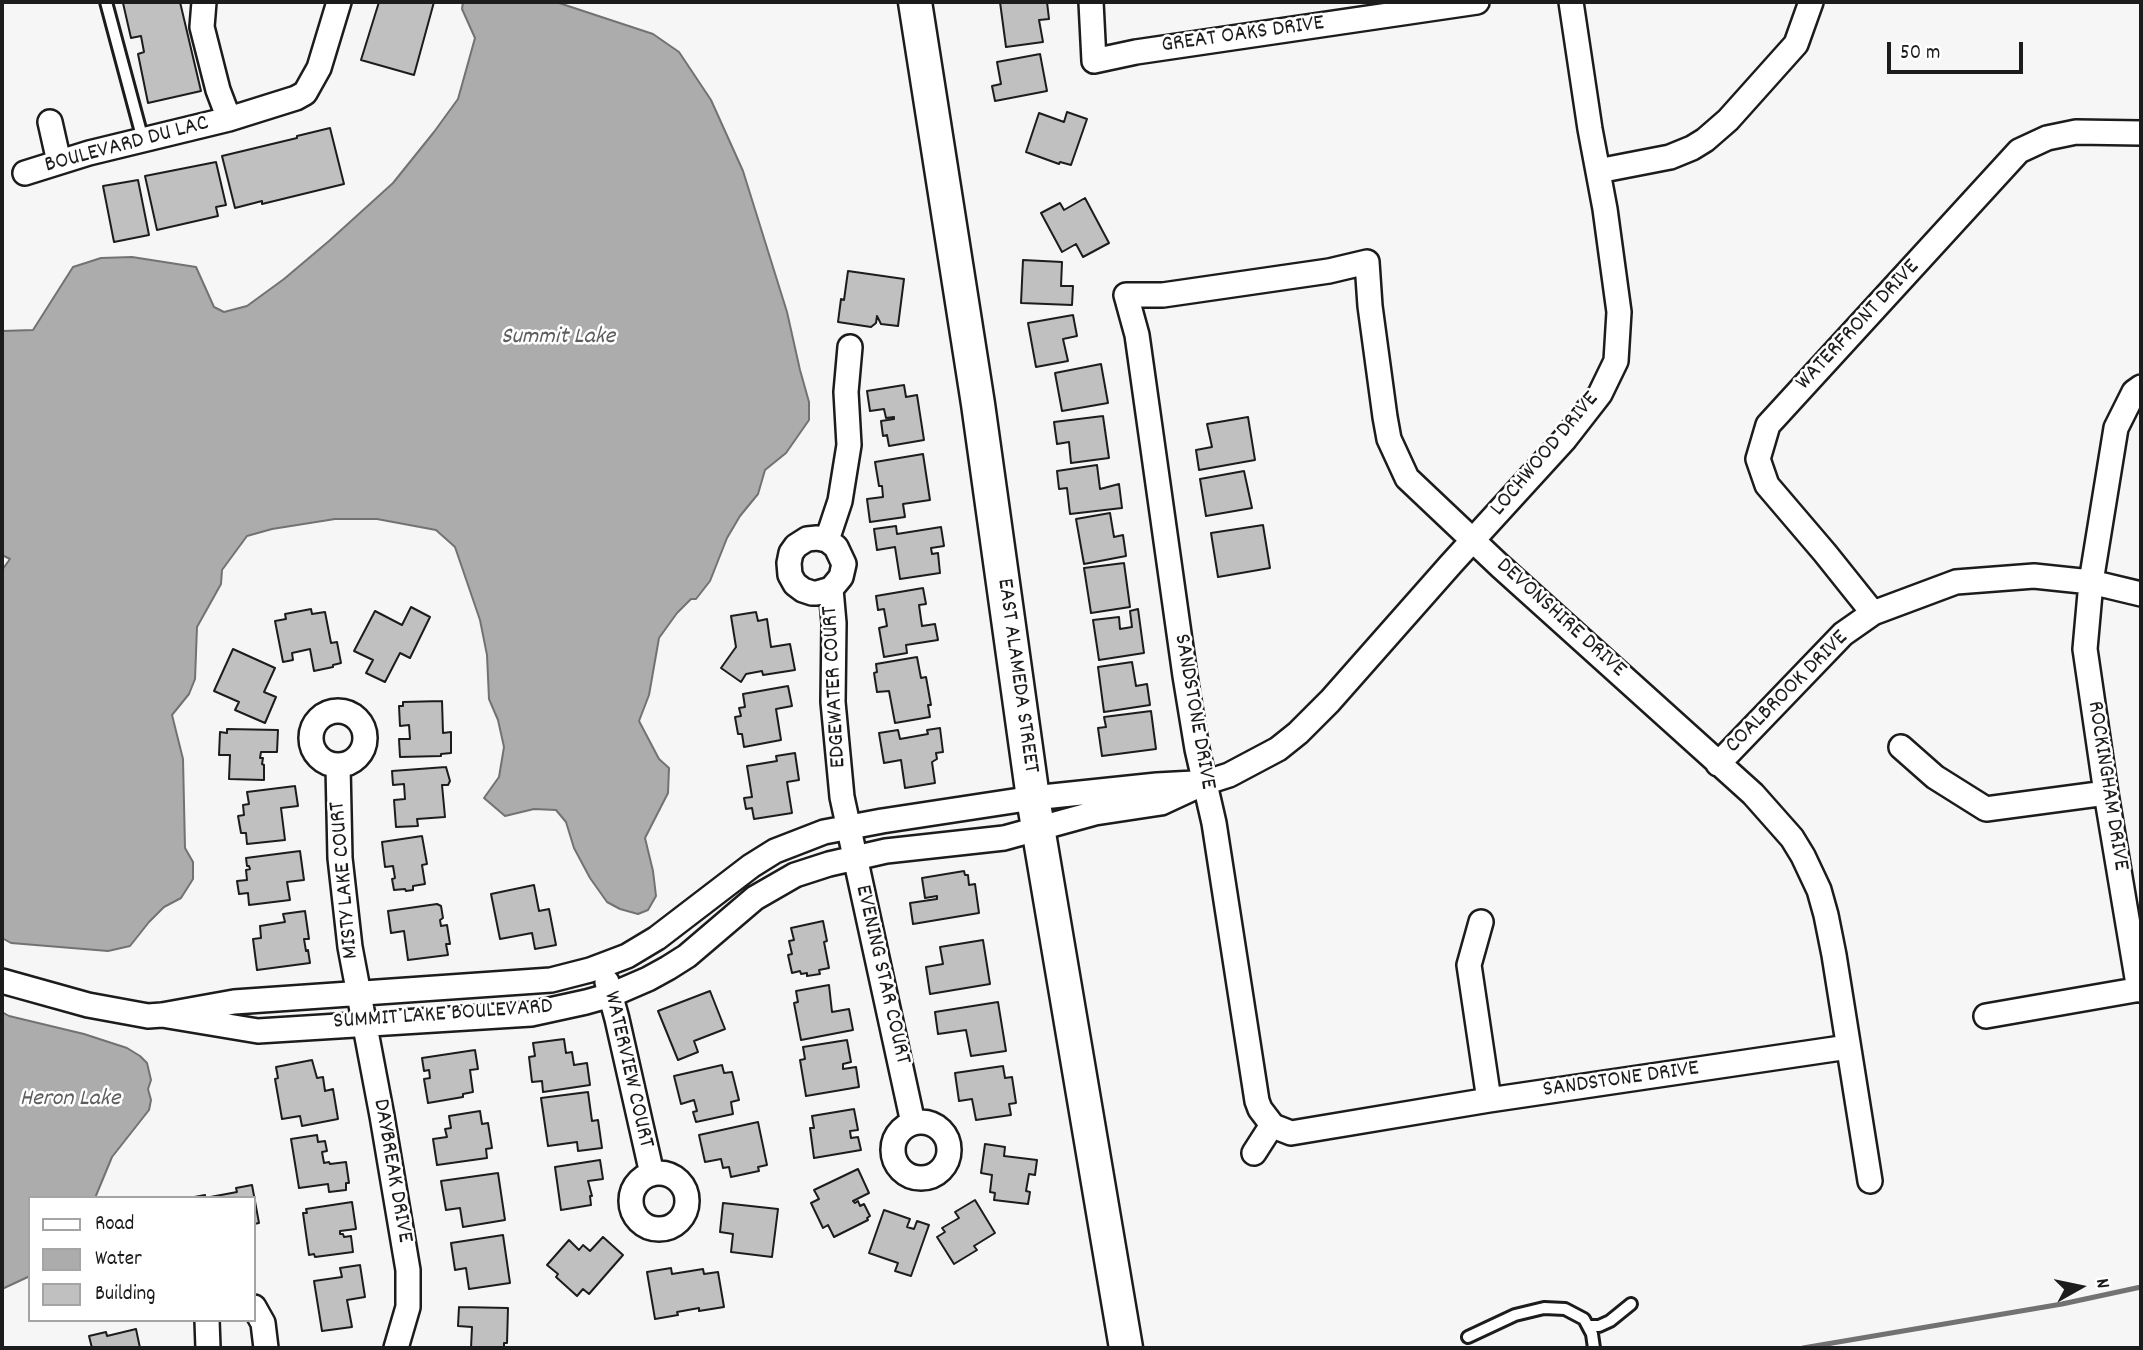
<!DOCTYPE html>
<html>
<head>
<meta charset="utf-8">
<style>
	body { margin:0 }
	#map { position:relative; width:2143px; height:1350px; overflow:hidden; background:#f6f6f6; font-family:Dekko,sans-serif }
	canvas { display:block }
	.frame { position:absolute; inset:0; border:4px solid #1c1c1c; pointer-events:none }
	.legend { position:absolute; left:28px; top:1196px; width:228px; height:126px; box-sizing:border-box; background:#fff; border:2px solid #a4a4a4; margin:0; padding:9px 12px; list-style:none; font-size:21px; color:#1c1c1c }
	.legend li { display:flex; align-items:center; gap:14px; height:35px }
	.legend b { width:35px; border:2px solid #a4a4a4 }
	.north { position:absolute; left:2045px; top:1252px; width:70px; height:70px; -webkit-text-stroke:5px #fff; paint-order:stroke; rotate:81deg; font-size:19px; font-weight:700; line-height:28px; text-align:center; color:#1c1c1c }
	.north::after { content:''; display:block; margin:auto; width:24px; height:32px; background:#1c1c1c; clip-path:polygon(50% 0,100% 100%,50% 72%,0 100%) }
	.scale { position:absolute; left:1887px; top:42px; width:136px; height:32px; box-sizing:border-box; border:4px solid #1c1c1c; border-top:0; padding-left:9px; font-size:21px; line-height:24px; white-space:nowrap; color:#1c1c1c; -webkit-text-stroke:5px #fff; paint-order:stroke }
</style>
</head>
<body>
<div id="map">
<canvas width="2143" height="1350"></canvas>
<div class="frame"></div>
<ul class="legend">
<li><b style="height:9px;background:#fff"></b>Road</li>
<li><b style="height:19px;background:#acacac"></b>Water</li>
<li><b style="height:19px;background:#c0c0c0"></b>Building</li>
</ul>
<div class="north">N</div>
<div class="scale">50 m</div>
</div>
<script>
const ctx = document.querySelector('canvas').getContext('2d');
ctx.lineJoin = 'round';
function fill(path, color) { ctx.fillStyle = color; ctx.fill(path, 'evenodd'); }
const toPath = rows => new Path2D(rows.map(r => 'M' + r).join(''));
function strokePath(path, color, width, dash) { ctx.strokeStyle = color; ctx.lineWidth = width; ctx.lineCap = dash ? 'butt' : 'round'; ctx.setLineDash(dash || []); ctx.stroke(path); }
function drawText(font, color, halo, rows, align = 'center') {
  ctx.font = font + ' Dekko,sans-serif'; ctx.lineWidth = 5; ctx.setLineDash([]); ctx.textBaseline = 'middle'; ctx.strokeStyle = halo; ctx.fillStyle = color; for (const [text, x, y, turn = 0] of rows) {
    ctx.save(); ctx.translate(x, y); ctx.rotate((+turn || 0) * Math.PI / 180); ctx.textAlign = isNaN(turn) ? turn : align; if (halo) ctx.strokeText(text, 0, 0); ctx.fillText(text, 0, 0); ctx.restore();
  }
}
const water = toPath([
	[463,2,556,2,653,34,679,52,711,100,743,171,787,312,800,370,809,402,809,420,786,453,765,470,758,494,740,516,727,538,710,581,696,599,691,599,677,613,659,638,649,695,639,721,659,759,669,768,668,793,645,838,653,871,656,896,648,910,638,914,620,909,607,902,590,878,574,848,566,822,556,810,534,809,505,816,484,798,499,777,504,747,498,720,489,699,487,655,480,620,455,547,436,530,377,519,335,519,272,529,247,536,222,570,221,584,197,627,195,679,189,694,172,715,183,759,185,848,193,862,193,879,181,898,164,907,149,922,130,946,108,951,11,943,2,938,2,570,10,559,2,555,2,331,33,330,73,267,101,258,132,257,196,267,214,307,224,312,247,306,284,279,329,241,393,183,434,132,458,99,475,38,462,9,463,2],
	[2,1012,9,1016,84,1034,127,1048,140,1056,147,1063,151,1080,148,1089,151,1100,149,1110,112,1157,95,1198,30,1198,30,1276,2,1289,2,1012]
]);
fill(water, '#acacac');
strokePath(water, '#727272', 2);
strokePath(toPath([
	[1803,1348,2062,1304,2141,1287]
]), '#727272', 5);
const building = toPath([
	[180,2,201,91,148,103,138,54,144,52,141,36,131,38,123,3,180,2],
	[379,2,434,2,414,75,361,60,379,2],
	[1000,2,1047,2,1049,19,1039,20,1043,42,1006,47,1000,2],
	[1040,54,1047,91,995,101,992,86,1001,84,997,62,1040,54],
	[1067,112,1087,119,1071,165,1060,162,1059,164,1026,152,1039,113,1064,122,1067,112],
	[330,128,344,184,262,204,262,201,235,208,222,156,297,138,297,136,330,128],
	[216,162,226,205,216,207,218,216,157,230,145,176,216,162],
	[138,180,149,235,114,242,103,186,138,180],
	[1085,198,1109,243,1083,257,1076,244,1062,252,1041,213,1060,203,1064,210,1085,198],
	[1023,260,1062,262,1061,286,1073,286,1072,305,1021,303,1023,260],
	[848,271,904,279,898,326,881,324,877,316,876,323,871,327,838,322,841,299,844,300,848,271],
	[1073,315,1077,336,1063,339,1068,361,1036,367,1028,323,1073,315],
	[1101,364,1108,403,1062,411,1055,373,1101,364],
	[904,385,906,397,917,395,924,440,889,446,887,435,883,436,881,421,894,419,894,417,886,418,884,409,870,411,867,391,904,385],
	[1103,416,1109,458,1071,463,1069,442,1057,444,1054,422,1103,416],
	[1248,417,1255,460,1199,470,1196,450,1212,447,1207,424,1248,417],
	[923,454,930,500,903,504,905,517,870,522,867,499,883,497,882,486,879,486,875,462,923,454],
	[1097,465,1100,489,1119,484,1122,508,1070,514,1067,488,1059,489,1057,471,1097,465],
	[1244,471,1252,508,1206,516,1200,479,1244,471],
	[1110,513,1114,537,1123,535,1126,556,1084,564,1076,519,1110,513],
	[1263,525,1270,568,1218,577,1211,533,1263,525],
	[896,526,897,534,941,527,944,546,931,548,932,554,938,553,940,573,900,579,895,547,877,550,874,529,896,526],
	[1124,563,1130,607,1091,613,1084,568,1124,563],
	[923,588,926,604,919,605,922,626,935,624,938,640,906,645,907,653,884,657,879,628,887,626,884,609,878,610,876,596,923,588],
	[411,607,430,617,410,658,400,653,385,682,366,673,373,660,354,651,375,611,402,625,411,607],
	[311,609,312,614,325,612,331,643,337,642,341,663,333,665,333,667,314,671,310,649,292,653,293,660,283,662,275,621,286,619,285,614,311,609],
	[1138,609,1144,653,1099,660,1093,620,1119,617,1120,629,1132,627,1130,611,1138,609],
	[756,612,758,621,767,619,771,647,790,644,795,670,763,675,762,671,746,674,741,682,721,668,736,647,731,616,756,612],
	[233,649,275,668,264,692,276,697,265,723,235,710,239,702,214,691,233,649],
	[917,657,921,678,926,677,931,705,928,705,930,717,895,723,889,691,877,692,874,673,877,672,876,664,917,657],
	[1132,662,1136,686,1147,684,1150,705,1104,712,1098,667,1132,662],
	[788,686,792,706,776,709,781,740,744,747,742,734,738,734,735,717,741,716,739,708,745,707,743,694,788,686],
	[442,701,443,733,451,732,451,753,441,754,441,756,400,757,399,739,410,739,409,725,400,726,399,706,403,706,403,702,442,701],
	[1151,711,1156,749,1102,756,1098,728,1106,727,1104,717,1151,711],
	[940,728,943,752,936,753,937,759,932,762,935,783,905,788,901,760,884,763,879,733,898,730,900,739,928,734,927,730,940,728],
	[227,729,278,730,277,752,261,752,260,758,263,758,262,764,264,765,264,780,229,779,230,755,219,755,220,732,227,733,227,729],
	[795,753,799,780,787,782,792,813,754,819,752,808,746,809,744,798,752,797,747,766,777,761,776,756,795,753],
	[446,767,450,781,448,785,442,785,445,817,417,819,418,826,396,827,394,800,405,799,404,784,393,785,392,771,446,767],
	[295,786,298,806,281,808,285,840,247,844,246,833,241,833,238,816,244,815,243,805,249,804,247,792,295,786],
	[422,836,427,864,422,865,425,884,413,886,413,890,406,891,405,889,394,890,392,879,395,878,393,866,385,867,382,842,422,836],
	[300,851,304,880,287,882,290,900,249,905,248,893,239,894,237,881,247,880,246,870,250,869,249,866,247,866,246,858,300,851],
	[964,871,965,875,968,875,969,885,975,884,979,913,913,924,910,903,937,899,937,896,925,898,922,878,964,871],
	[534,885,539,911,549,909,556,945,535,949,532,933,500,939,491,894,534,885],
	[437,904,441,906,443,918,440,920,441,926,447,925,450,944,446,944,448,955,408,960,404,931,391,933,388,911,437,904],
	[305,911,309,939,304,939,306,951,308,950,310,963,257,970,253,939,261,938,260,926,285,922,283,914,305,911],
	[823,921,827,941,824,942,829,968,819,970,820,974,807,976,807,973,801,974,800,971,792,973,788,955,792,954,789,941,794,940,791,928,823,921],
	[983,940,990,984,930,994,926,967,943,964,940,947,983,940],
	[829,985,832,1012,849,1009,853,1030,801,1040,794,1003,798,1002,796,991,829,985],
	[710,991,725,1029,694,1041,698,1052,678,1060,658,1011,710,991],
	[998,1002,1006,1051,971,1056,966,1030,938,1034,935,1012,998,1002],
	[564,1039,566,1053,572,1052,574,1065,587,1063,590,1085,543,1092,542,1081,532,1082,529,1057,535,1056,533,1043,564,1039],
	[847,1040,851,1062,843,1064,843,1069,856,1067,859,1087,806,1096,800,1060,805,1059,803,1047,847,1040],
	[475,1050,478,1069,470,1070,473,1092,463,1094,463,1097,428,1103,424,1079,430,1078,429,1070,424,1071,422,1058,475,1050],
	[312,1060,317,1078,323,1077,325,1091,333,1089,338,1119,302,1126,300,1116,282,1119,275,1079,278,1078,276,1067,312,1060],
	[722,1065,724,1073,732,1072,739,1100,731,1102,733,1114,696,1122,693,1112,697,1111,694,1100,681,1104,674,1076,722,1065],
	[1003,1066,1005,1078,1012,1077,1016,1103,1009,1104,1011,1115,976,1120,972,1099,959,1101,955,1073,1003,1066],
	[588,1092,592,1121,598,1120,602,1148,578,1151,577,1142,548,1146,541,1098,588,1092],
	[854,1109,858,1130,850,1131,851,1138,858,1137,861,1150,814,1158,810,1128,814,1128,812,1116,854,1109],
	[480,1111,482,1124,488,1123,492,1148,486,1149,487,1158,437,1165,433,1139,447,1137,445,1129,451,1128,449,1116,480,1111],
	[758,1122,767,1165,758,1167,759,1171,731,1177,729,1167,723,1168,721,1159,705,1162,699,1135,758,1122],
	[317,1135,318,1142,325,1141,327,1151,322,1152,324,1163,329,1162,330,1164,346,1162,349,1183,346,1183,346,1190,329,1192,328,1184,299,1188,291,1139,317,1135],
	[985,1144,1005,1147,1004,1156,1037,1160,1035,1175,1029,1174,1026,1191,1030,1192,1028,1204,994,1200,995,1193,990,1192,992,1175,981,1173,985,1144],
	[600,1160,603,1179,588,1181,592,1196,590,1196,591,1205,561,1210,555,1167,600,1160],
	[858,1169,869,1193,853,1201,855,1203,858,1201,860,1206,864,1204,870,1216,867,1218,868,1220,834,1237,828,1225,823,1228,811,1203,819,1199,814,1190,858,1169],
	[498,1173,505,1220,463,1227,460,1208,446,1210,441,1181,498,1173],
	[252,1185,259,1223,254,1224,254,1198,189,1198,205,1195,205,1198,237,1192,236,1188,252,1185],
	[975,1200,995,1233,974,1246,977,1250,954,1264,937,1237,945,1232,942,1228,959,1218,955,1212,975,1200],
	[352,1202,356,1229,340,1231,340,1234,343,1234,344,1237,351,1236,353,1252,315,1257,314,1254,309,1255,303,1213,307,1213,306,1209,352,1202],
	[723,1203,778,1209,772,1257,731,1252,733,1234,720,1232,723,1203],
	[884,1210,910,1219,907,1227,914,1229,917,1221,929,1225,911,1276,895,1271,898,1263,869,1253,884,1210],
	[503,1235,510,1283,469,1289,466,1268,455,1270,451,1243,503,1235],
	[603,1237,623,1255,589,1294,583,1289,577,1296,556,1277,558,1274,547,1265,569,1240,579,1250,583,1245,590,1251,603,1237],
	[360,1265,365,1297,347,1300,352,1327,322,1331,314,1281,342,1277,340,1268,360,1265],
	[671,1268,672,1274,703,1269,704,1274,718,1272,724,1307,699,1311,699,1308,677,1312,678,1315,655,1319,647,1272,671,1268],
	[459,1307,508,1308,507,1343,504,1343,504,1348,471,1348,472,1327,458,1326,459,1307],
	[136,1329,140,1348,92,1348,89,1336,106,1332,107,1336,136,1329]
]);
fill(building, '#c0c0c0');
strokePath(building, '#1c1c1c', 2);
const lane = toPath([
	[106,2,143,140],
	[1588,1326,1599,1326,1610,1321,1631,1304],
	[1468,1337,1515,1315,1544,1308,1565,1309,1584,1319,1592,1334,1594,1348]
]);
const street = toPath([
	[204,2,202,27,218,90,229,119],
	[1091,2,1094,61,1136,52,1477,2],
	[50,122,59,162],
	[1598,171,1670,157,1692,148,1705,140,1728,120,1796,44,1811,2],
	[25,173,89,153,229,119,296,98,305,93,319,68,339,2],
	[827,540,840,501,849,445,846,392,850,347],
	[831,589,817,593,812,593,803,590,795,584,790,575,789,563,791,553,796,546,807,539,817,538,827,540,836,547,844,564,841,577,831,589,834,623,833,702,842,797,913,1123],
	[1873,613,1825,553,1767,485,1758,459,1768,425,2019,151,2047,138,2076,132,2141,133],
	'311 738a27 27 0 1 1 54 0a27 27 0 1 1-54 0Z',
	[1901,747,1935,777,1986,809,2106,793],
	[1718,764,1843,634,1873,613,1956,582,2034,576,2091,582,2141,594],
	[338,766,340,858,350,947,382,1116,408,1270,408,1307,396,1348],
	[1481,922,1469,965,1489,1100],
	[2,981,88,1005,148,1016,162,1015,234,1002,551,980,590,970,627,956,657,938,751,866,775,851,824,832,882,821,1033,798,1157,785,1194,783],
	[607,982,617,1019,652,1174],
	[2139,990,2106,793,2085,649,2091,582,2116,428,2134,392,2141,387],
	[162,1015,258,1031,531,1014,586,1002,611,995,648,979,668,968,687,956,755,898,795,875,829,864,886,851,1004,838,1095,813,1161,803,1204,783,1229,775,1278,749,1298,733,1330,701,1451,564,1565,439,1600,394,1616,361,1619,312,1605,209,1590,129,1571,2],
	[1986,1016,2141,989],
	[1848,1047,1489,1100,1291,1133,1273,1126,1260,1109,1257,1101,1214,823,1197,749,1185,676,1137,335,1126,295,1163,295,1329,271,1367,262,1370,306,1385,417,1389,439,1407,478,1500,566,1753,794,1792,838,1803,856,1819,890,1826,915,1834,955,1870,1181],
	'893 1150a28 28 0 1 1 56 0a28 28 0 1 1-56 0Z',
	[1254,1153,1272,1125],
	'631 1201a28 28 0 1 1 56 0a28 28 0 1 1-56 0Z',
	[254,1307,263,1323,266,1348],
	[207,1320,208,1348]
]);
const secondary = toPath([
	[915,2,978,404,1033,798,1126,1348]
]);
strokePath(lane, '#1c1c1c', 16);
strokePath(street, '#1c1c1c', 28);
strokePath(secondary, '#1c1c1c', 37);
strokePath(lane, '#fff', 10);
strokePath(street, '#fff', 23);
strokePath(secondary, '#fff', 32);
drawText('23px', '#1c1c1c', '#fff', [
	["GREAT OAKS DRIVE",1243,36,-8],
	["BOULEVARD DU LAC",127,146,-15],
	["WATERFRONT DRIVE",1859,326,-47],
	["LOCHWOOD DRIVE",1546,455,-50],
	["DEVONSHIRE DRIVE",1560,619,42],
	["EAST ALAMEDA STREET",1016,676,82],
	["EDGEWATER COURT",836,687,-93],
	["COALBROOK DRIVE",1788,693,-45],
	["SANDSTONE DRIVE",1193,712,80],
	["ROCKINGHAM DRIVE",2106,786,81],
	["MISTY LAKE COURT",346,880,-95],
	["EVENING STAR COURT",881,975,77],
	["SUMMIT LAKE BOULEVARD",443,1016,-4],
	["WATERVIEW COURT",627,1070,77],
	["SANDSTONE DRIVE",1621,1081,-8],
	["DAYBREAK DRIVE",391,1171,80]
]);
drawText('italic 24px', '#5d5d5d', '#fff', [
	["Summit Lake",558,339],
	["Heron Lake",70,1101]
]);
</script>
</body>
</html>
